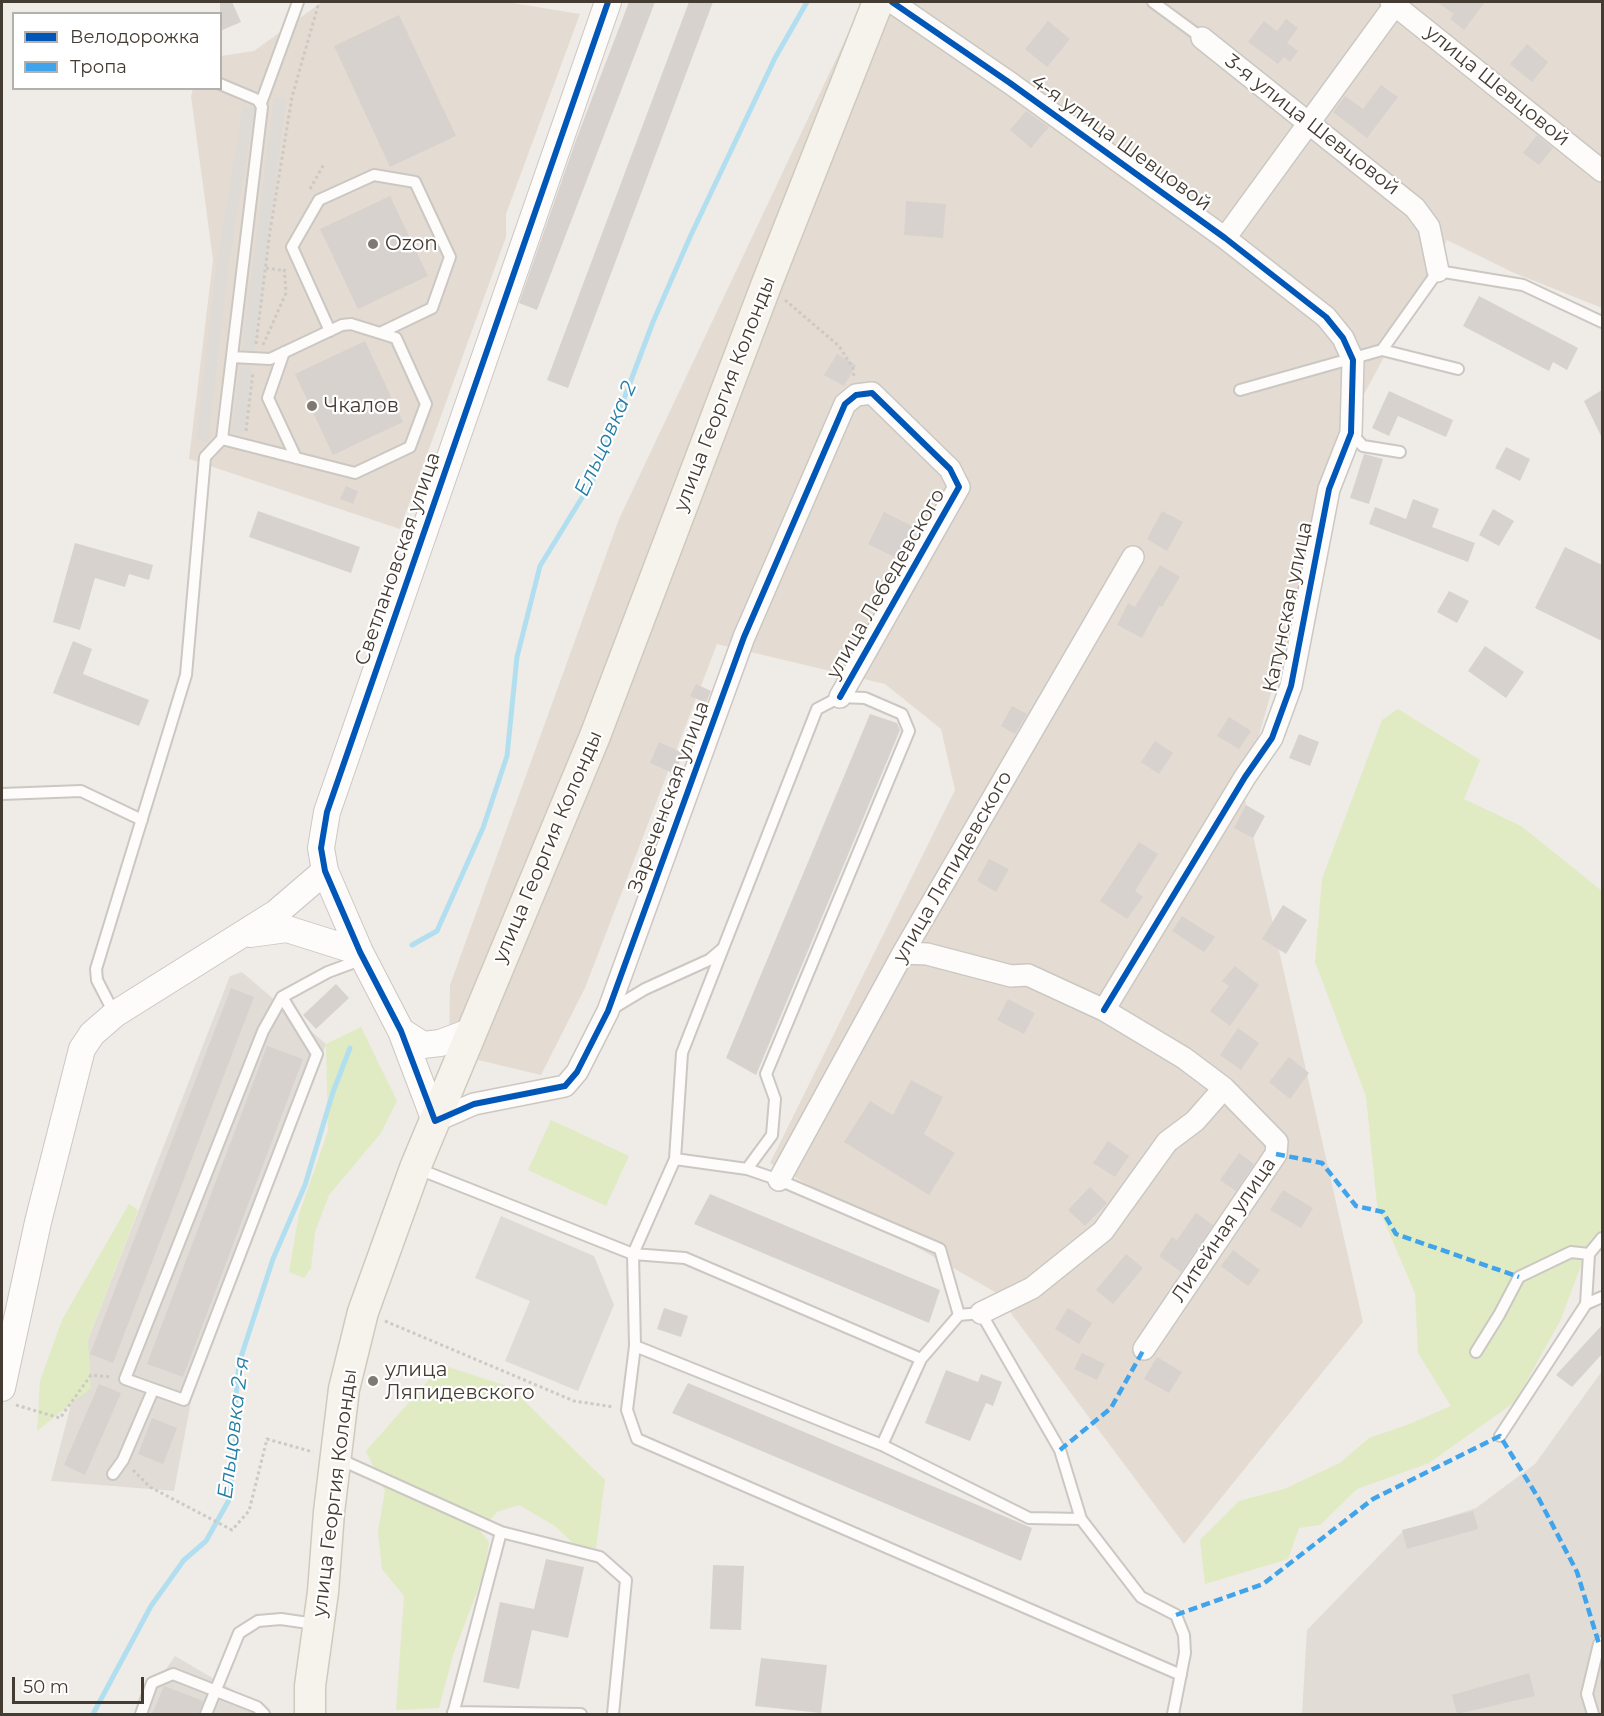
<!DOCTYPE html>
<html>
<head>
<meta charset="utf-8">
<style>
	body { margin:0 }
	#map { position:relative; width:1604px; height:1716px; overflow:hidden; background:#efebe6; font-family:Montserrat,sans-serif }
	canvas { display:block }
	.frame { position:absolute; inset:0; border:3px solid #443b32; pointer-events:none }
	.legend { position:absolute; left:12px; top:12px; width:210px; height:78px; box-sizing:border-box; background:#fff; border:2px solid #b4b1ad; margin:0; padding:8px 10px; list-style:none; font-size:18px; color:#443b32 }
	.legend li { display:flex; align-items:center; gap:12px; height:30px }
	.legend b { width:30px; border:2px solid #b4b1ad }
	.scale { position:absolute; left:12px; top:1677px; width:132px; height:27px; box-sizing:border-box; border:3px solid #443b32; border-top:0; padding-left:8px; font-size:18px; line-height:21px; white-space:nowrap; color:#443b32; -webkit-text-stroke:4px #fff; paint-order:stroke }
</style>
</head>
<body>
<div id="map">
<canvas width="1604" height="1716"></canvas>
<div class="frame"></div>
<ul class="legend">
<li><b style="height:8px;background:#0057b8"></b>Велодорожка</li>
<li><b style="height:8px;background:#3fa4eb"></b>Тропа</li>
</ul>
<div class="scale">50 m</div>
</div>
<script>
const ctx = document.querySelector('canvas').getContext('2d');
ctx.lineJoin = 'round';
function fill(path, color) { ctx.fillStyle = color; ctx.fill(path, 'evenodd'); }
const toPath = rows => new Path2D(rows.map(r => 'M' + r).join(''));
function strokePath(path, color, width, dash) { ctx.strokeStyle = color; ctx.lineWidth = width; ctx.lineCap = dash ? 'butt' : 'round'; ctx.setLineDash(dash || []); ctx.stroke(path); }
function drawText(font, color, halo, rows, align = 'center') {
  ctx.font = font + ' Montserrat,sans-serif'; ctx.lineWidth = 4.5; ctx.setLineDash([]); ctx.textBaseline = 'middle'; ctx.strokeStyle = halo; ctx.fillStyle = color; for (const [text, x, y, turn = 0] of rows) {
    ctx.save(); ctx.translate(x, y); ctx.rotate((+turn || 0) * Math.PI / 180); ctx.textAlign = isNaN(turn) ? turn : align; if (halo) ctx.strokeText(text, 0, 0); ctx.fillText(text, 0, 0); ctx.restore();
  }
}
fill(toPath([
	[322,2,506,2,580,14,506,214,506,237,400,529,189,459,213,260,191,96,193,89,220,88,221,56,254,51],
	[863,2,1602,2,1602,308,1512,272,1447,240,1348,424,1243,791,1363,1322,1184,1544,995,1292,770,1163,955,790,941,729,885,684,717,644,585,988,541,1075,449,1053,450,985,619,519]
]), '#e4dcd3');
fill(toPath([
	[242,972,326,1044,193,1391,174,1491,51,1481,88,1340,230,976],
	[1602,1371,1602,1714,1302,1714,1307,1630,1402,1532,1476,1508,1535,1464],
	[175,1656,274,1714,135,1714]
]), '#e2dcd7');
fill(toPath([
	[1398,709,1480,760,1464,799,1521,826,1602,891,1602,1228,1589,1245,1560,1321,1515,1402,1429,1463,1357,1489,1320,1525,1299,1528,1288,1559,1205,1584,1200,1540,1239,1501,1284,1489,1340,1463,1369,1438,1407,1425,1451,1406,1418,1353,1415,1293,1377,1205,1366,1096,1315,962,1322,879,1382,720],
	[361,1027,397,1101,381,1133,329,1195,315,1232,311,1268,304,1278,289,1272,299,1214,328,1131,326,1044],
	[551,1120,629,1156,606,1206,528,1170],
	[129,1204,138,1210,88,1340,91,1388,37,1431,40,1381,62,1320],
	[442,1365,510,1387,605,1480,596,1548,576,1546,555,1526,519,1505,497,1512,480,1531,489,1542,484,1573,453,1655,439,1708,396,1710,404,1596,382,1569,378,1532,385,1491,366,1451]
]), '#e0ebc3');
fill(toPath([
	[274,97,286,99,254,352,242,350],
	[243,106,255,108,229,263,208,442,196,440,217,261],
	[240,365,252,366,244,434,232,433],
	[501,1216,594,1256,614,1305,578,1391,505,1361,530,1301,475,1278]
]), '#dedad6');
strokePath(toPath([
	[412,945,437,931,483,828,507,756,517,657,540,566,594,478,653,322,690,237,775,58,807,2],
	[93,1714,151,1606,184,1560,206,1541,229,1500,236,1443,234,1418,239,1363,273,1259,305,1185,333,1092,350,1048]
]), '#b2dff0', 5);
fill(toPath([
	[220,2,232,2,241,22,220,31],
	[629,2,655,2,537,310,519,303,576,140],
	[689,2,713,2,568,388,547,380],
	[1437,2,1485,2,1464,30,1450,19,1454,14],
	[399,15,456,136,390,167,334,46],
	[1286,19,1298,28,1287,43,1298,51,1290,62,1284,57,1278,64,1248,42,1264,21,1277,31],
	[1048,21,1070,39,1047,67,1025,49],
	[1527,44,1548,62,1532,82,1510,64],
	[1381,85,1398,97,1367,138,1333,112,1345,96,1363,109],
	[1026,111,1049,127,1031,148,1010,130],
	[1537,135,1553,148,1539,165,1523,153],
	[390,196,428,276,358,309,320,229],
	[906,201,946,204,943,238,904,235],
	[1479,296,1578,348,1567,370,1553,362,1549,371,1463,326],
	[365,341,403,422,333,455,295,374],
	[837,354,856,365,844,386,824,375],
	[1602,390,1602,438,1584,401],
	[1389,391,1453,420,1446,437,1398,416,1389,436,1372,428],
	[1506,447,1530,459,1520,481,1495,468],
	[1364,454,1383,459,1369,504,1350,498],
	[346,486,358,491,353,504,340,499],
	[1413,499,1439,509,1432,527,1475,543,1468,562,1369,524,1375,507,1406,519],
	[1493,509,1514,521,1499,546,1479,535],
	[258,511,360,547,351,573,249,537],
	[1162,511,1183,522,1167,551,1147,539],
	[884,512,914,527,898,559,868,544],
	[75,543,153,565,149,580,129,574,125,587,95,578,80,630,53,622],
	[1565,547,1602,565,1602,641,1535,608],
	[1160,565,1180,577,1162,607,1159,606,1142,638,1117,625,1128,603,1135,607],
	[1449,591,1469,601,1457,623,1437,612],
	[73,641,92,649,83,674,149,700,139,726,53,693],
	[1485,646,1524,672,1506,698,1468,671],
	[696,684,711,691,706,703,690,696],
	[1012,706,1027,714,1015,734,1001,726],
	[870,714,897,723,900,730,756,1075,726,1058],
	[1229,717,1251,731,1239,749,1217,736],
	[1299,734,1319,742,1310,766,1289,758],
	[1155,741,1173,753,1159,774,1141,762],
	[659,742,683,753,675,774,650,763],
	[1246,805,1265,816,1253,838,1234,828],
	[1139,842,1158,854,1135,891,1143,897,1127,919,1100,901],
	[989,859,1009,869,996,892,977,881],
	[1283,905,1307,920,1286,954,1262,939],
	[1182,916,1215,937,1204,952,1172,931],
	[1235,966,1259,985,1230,1026,1210,1011,1229,986,1222,981],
	[336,984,349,998,316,1029,303,1015],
	[231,988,254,997,113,1363,90,1354],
	[1008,999,1035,1013,1024,1034,997,1020],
	[1238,1028,1259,1043,1241,1070,1220,1055],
	[267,1046,303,1059,183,1377,147,1364],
	[1289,1057,1309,1073,1290,1099,1269,1082],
	[911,1080,943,1097,924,1134,955,1153,929,1195,844,1142,870,1101,893,1115],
	[1108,1141,1129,1156,1115,1177,1093,1163],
	[1239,1153,1254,1164,1236,1191,1220,1180],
	[1090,1187,1107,1203,1085,1226,1068,1210],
	[1283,1190,1313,1208,1301,1228,1270,1210],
	[710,1194,940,1290,929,1323,694,1224],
	[1196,1213,1213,1225,1181,1272,1159,1256,1172,1237,1177,1240],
	[1233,1250,1260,1270,1248,1286,1221,1266],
	[1126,1254,1143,1268,1113,1304,1096,1290],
	[664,1308,688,1316,681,1337,657,1329],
	[1068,1308,1092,1323,1079,1344,1055,1329],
	[1602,1325,1602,1354,1572,1387,1556,1375],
	[1082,1353,1105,1364,1097,1380,1074,1369],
	[1157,1357,1182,1372,1169,1393,1144,1379],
	[946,1370,978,1382,981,1374,1002,1382,993,1406,986,1403,970,1441,925,1423],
	[688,1383,1032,1528,1021,1561,672,1413],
	[99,1384,121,1393,85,1475,64,1465],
	[152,1418,177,1428,163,1464,138,1454],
	[1473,1511,1478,1529,1407,1549,1402,1530],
	[546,1559,584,1567,568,1638,532,1630,519,1689,483,1682,500,1602,534,1609],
	[713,1565,744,1566,741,1630,710,1629],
	[761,1658,827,1665,821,1713,755,1706],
	[1529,1673,1535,1696,1457,1714,1452,1695],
	[164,1686,203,1701,199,1714,152,1714]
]), '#d7d2cd');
const service = toPath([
	[1153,2,1202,38],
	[261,103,298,2],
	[330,331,292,247,319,200,374,175,415,182,450,257,432,308,380,333],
	[1382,350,1458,369],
	[284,352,268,398,296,458],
	[1240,390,1382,350,1438,271,1523,285,1602,322],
	[1351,433,1363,446,1400,452],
	[222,439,355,473,410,447,426,404,396,338,351,324,342,325,270,359,232,357],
	[2,794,81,791,142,820],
	[282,997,317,1054,184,1400,125,1379,263,1031,282,997,328,972,363,959],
	[610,1010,645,989,709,960,722,949],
	[114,1013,97,980,96,969,186,675,205,457,222,439,262,107,258,100,220,84],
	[675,1159,682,1053,817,709,840,697,865,698,902,714,909,731,766,1074,775,1099,772,1135,747,1169],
	[416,1168,633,1254,635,1346,882,1445,1029,1518,1081,1519,1141,1597,1176,1615,1184,1635,1185,1653,1173,1714],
	[1586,1304,1589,1254,1602,1238],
	[635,1346,627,1410,637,1439,1181,1675],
	[1476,1352,1499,1315,1519,1277,1571,1252,1589,1254],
	[921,1359,959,1315,981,1313,1060,1450,1081,1519],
	[1500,1436,1586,1304,1602,1297],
	[882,1445,921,1359,685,1258,633,1254,675,1159,747,1169,779,1180,940,1249,959,1315],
	[339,1459,501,1532,453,1714],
	[113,1474,123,1460,153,1390],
	[501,1532,600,1557,626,1580,613,1714],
	[453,1712,581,1714],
	[141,1714,152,1683,173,1674,257,1707,264,1714],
	[206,1714,239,1633,258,1621,281,1619,315,1624],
	[1593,1714,1587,1694,1599,1644,1602,1642]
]);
const minor = toPath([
	[892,2,1010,83,1225,238,1326,317,1343,338,1353,360,1351,433,1329,489,1291,686,1272,738,1245,777,1104,1010],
	[1391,2,1602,171],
	[1202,38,1415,208,1429,227,1438,271],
	[1225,238,1397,2],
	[903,953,927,954,1011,976,1028,975,1104,1010,1184,1058,1224,1088,1277,1142,1276,1154,1144,1349],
	[435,1121,474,1104,565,1086,577,1072,608,1011,744,637,845,404,856,395,872,393,950,469,959,487,840,697],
	[779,1180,903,953,1133,557],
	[981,1313,1032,1288,1103,1231,1167,1142,1195,1121,1224,1088]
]);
const tertiary = toPath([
	[250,934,287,929,360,952],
	[401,1031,423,1045,440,1043,472,1031],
	[435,1121,401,1031,360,952,325,871,321,848,327,812,608,2],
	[2,1388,38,1222,82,1049,92,1034,115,1014,276,913,325,871]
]);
const secondary = toPath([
	[310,1714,310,1686,323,1592,329,1512,344,1389,363,1312,415,1168,595,736,767,283,878,2]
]);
strokePath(service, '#cbc7c2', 14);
strokePath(minor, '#cbc7c2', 24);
strokePath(tertiary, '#cbc7c2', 28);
strokePath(secondary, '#d0c9be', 33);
strokePath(toPath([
	[310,189,324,164],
	[266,268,286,271],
	[785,300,839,346,853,368,854,378],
	[256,344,270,231,292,97,319,2],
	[263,345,286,293,284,266],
	[246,431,253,372],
	[385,1321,574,1401,614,1407],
	[16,1405,60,1418,91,1375,111,1377],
	[133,1470,150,1487,232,1530,249,1511,267,1439,313,1452]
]), '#cdc9c5', 3, [3, 3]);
strokePath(service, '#fdfcfb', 10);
strokePath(minor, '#fdfcfb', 21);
strokePath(tertiary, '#fdfcfb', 26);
strokePath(secondary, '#f6f2ec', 30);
strokePath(toPath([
	[1276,1154,1322,1163,1356,1206,1383,1212,1396,1234,1519,1277],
	[1060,1450,1111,1408,1144,1349],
	[1176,1615,1263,1584,1373,1499,1500,1436,1539,1499,1577,1572,1599,1644]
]), '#3fa4eb', 4.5, [9, 4.5]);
strokePath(toPath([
	[608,2,327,812,321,848,325,871,360,952,401,1031,435,1121,474,1104,565,1086,577,1072,608,1011,744,637,845,404,856,395,872,393,950,469,959,487,840,697],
	[892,2,1010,83,1225,238,1326,317,1343,338,1353,360,1351,433,1329,489,1291,686,1272,738,1245,777,1104,1010]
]), '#0057b8', 6);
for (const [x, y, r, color] of [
	[373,244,6,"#807971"],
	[312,406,6,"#807971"],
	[373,1381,6,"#807971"]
]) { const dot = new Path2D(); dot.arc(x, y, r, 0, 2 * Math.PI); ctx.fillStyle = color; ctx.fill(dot); strokePath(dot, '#fff', 2); }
drawText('20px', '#443b32', '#fff', [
	["улица Шевцовой",1497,86,39],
	["3-я улица Шевцовой",1312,125,38],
	["4-я улица Шевцовой",1121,143,36],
	["улица Георгия Колонды",725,394,-69],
	["Светлановская улица",398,559,-71],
	["улица Лебедевского",886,584,-60],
	["Катунская улица",1288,607,-78],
	["Зареченская улица",669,797,-70],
	["улица Георгия Колонды",548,847,-67],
	["улица Ляпидевского",953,867,-60],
	["Литейная улица",1224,1230,-56],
	["улица Георгия Колонды",335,1493,-83]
]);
drawText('20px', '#443b32', '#fff', [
	["Ozon",385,244],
	["Чкалов",324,406],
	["улица",385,1370],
	["Ляпидевского",385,1393]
], 'left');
drawText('italic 21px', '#227ea6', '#fff', [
	["Ельцовка 2",606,439,-66],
	["Ельцовка 2-я",234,1428,-83]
]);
</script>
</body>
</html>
